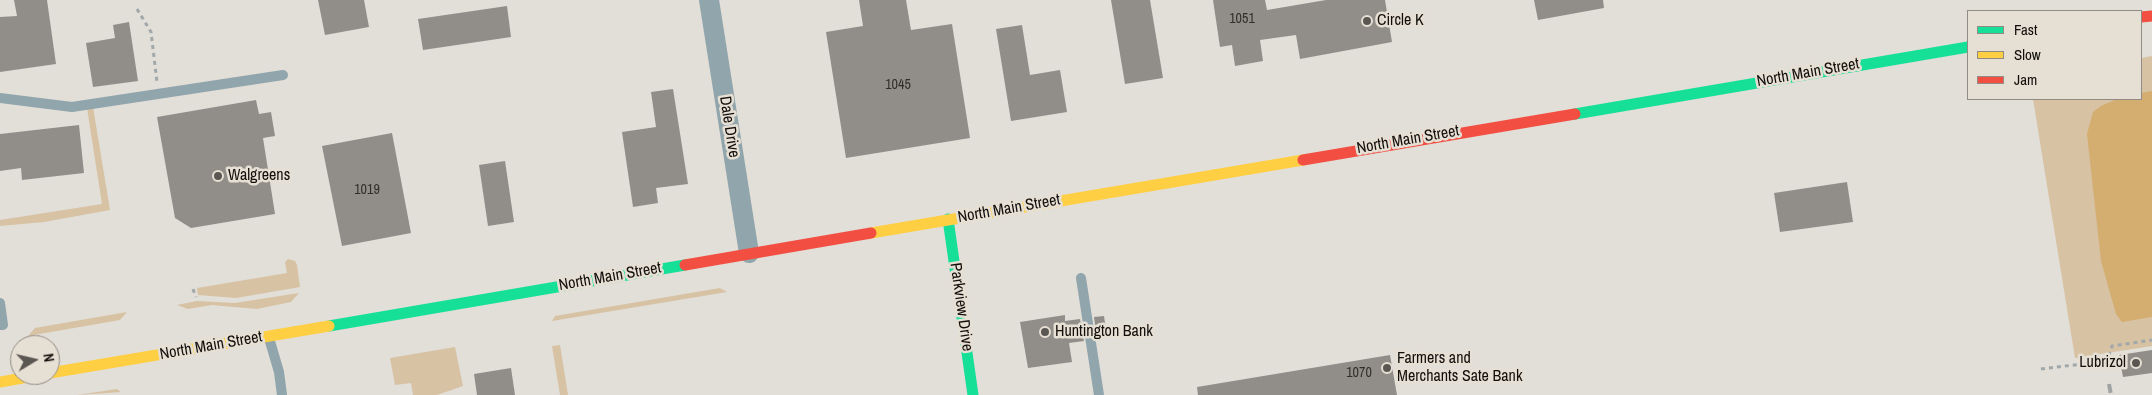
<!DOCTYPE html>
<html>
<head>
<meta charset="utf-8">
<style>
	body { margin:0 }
	#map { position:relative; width:2152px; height:395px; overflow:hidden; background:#e2ded8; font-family:"Archivo Narrow",sans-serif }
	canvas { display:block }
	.legend { position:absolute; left:1967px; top:10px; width:175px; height:90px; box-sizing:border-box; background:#e6dfd4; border:1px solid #918b84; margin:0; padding:6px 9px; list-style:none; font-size:15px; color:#110e0b }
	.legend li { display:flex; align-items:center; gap:10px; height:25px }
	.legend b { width:25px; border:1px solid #918b84 }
	.north { position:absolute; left:10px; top:335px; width:50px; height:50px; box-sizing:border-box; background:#e6dfd4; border:1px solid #918b84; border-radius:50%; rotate:81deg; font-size:14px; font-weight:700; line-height:20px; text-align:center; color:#110e0b }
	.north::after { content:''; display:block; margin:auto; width:18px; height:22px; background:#5a5753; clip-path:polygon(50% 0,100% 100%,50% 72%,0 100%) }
</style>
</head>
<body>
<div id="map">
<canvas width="2152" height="395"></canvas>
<ul class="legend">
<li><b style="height:6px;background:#16e098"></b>Fast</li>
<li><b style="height:6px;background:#ffcf43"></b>Slow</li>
<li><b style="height:6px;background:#f24e42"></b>Jam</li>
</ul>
<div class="north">N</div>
</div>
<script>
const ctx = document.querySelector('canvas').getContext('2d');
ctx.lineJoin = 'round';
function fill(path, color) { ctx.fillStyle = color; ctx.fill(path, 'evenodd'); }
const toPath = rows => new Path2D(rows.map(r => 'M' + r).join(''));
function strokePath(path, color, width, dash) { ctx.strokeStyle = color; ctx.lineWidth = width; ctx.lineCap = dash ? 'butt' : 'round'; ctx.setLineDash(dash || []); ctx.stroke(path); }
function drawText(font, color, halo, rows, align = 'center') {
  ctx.font = font + ' "Archivo Narrow",sans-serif'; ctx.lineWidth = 5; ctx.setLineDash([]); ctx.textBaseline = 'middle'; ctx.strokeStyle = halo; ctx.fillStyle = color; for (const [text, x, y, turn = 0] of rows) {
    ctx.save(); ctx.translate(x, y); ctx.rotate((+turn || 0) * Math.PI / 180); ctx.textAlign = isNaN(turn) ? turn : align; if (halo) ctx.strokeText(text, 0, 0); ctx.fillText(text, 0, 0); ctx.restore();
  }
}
fill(toPath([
	[2152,56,2152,346,2075,358,2033,99,2141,99,2141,58],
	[93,107,110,210,44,222,0,226,0,220,102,204,87,108],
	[288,259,295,261,297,265,300,287,236,298,198,295,197,288,287,273,285,262],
	[720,288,727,292,552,321,555,316],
	[299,293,291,302,257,309,212,305,188,309,177,305,197,301,235,303],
	[127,312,120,320,28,336,35,328],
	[560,345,568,395,560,395,552,346],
	[455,347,463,386,437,395,413,395,411,383,395,385,390,358],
	[117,389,121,392,77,395]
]), '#d7c2a3');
fill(toPath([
	[2152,91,2152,317,2122,322,2116,314,2101,261,2087,134,2093,112,2101,106,2117,99,2141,99,2141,93]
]), '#d3ae70');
fill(toPath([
	[14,0,47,0,56,64,0,72,0,17,17,16],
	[318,0,364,0,369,27,325,35],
	[859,0,906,0,911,30,952,24,970,138,846,158,826,32,863,26],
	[1111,0,1150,0,1163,78,1125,84],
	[1213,0,1265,0,1267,10,1326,0,1385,0,1392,42,1300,59,1296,35,1260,40,1263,61,1235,66,1232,45,1220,47],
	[1534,0,1603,0,1604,8,1538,20],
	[507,6,511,37,423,50,418,19],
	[129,22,138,81,93,87,86,43,115,38,113,25],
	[1022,25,1030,75,1060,70,1067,112,1011,121,996,29],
	[673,89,688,184,656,188,658,203,633,207,622,132,656,127,651,92],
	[256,100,259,114,271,112,275,136,263,138,275,214,191,228,175,218,157,117],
	[79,125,84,173,22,180,21,168,0,171,0,134],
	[392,133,411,233,342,246,322,146],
	[505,161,514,222,488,226,479,165],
	[1847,182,1853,222,1780,232,1774,193],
	[1065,315,1065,321,1080,319,1084,341,1069,343,1072,362,1028,368,1020,322],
	[1104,316,1107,337,1097,339,1094,317],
	[2152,350,2152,373,2123,377,2119,355],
	[1390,355,1397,395,1198,395,1197,387],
	[511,368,515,395,477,395,474,374]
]), '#918e8a');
strokePath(toPath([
	[137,9,151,32,157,82],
	[193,289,196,297],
	[2041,369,2107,361,2112,346,2152,340]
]), '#a0a8aa', 3, [4, 4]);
strokePath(toPath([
	[0,98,72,107,283,75],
	[1081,278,1099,395],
	[0,303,3,325,0,325],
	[269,338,279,372,282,395]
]), '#91a5ac', 10);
strokePath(toPath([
	[709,0,749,253]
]), '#91a5ac', 20);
strokePath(toPath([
	[1575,114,1968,47],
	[948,219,973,395],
	[329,326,685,265]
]), '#16e098', 11);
strokePath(toPath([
	[871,233,1303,160],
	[50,373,329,326],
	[0,382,39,375]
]), '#ffcf43', 11);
strokePath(toPath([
	[2141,17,2152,16],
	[1303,160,1575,114],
	[685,265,871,233]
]), '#f24e42', 11);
strokePath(toPath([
	[2109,384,2111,395]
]), '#9ea3a3', 4, [9, 9]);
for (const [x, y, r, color] of [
	[1367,21,5,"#5a5753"],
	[218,176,5,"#5a5753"],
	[1045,332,5,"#5a5753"],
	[2136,363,5,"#5a5753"],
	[1387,368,5,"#5a5753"]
]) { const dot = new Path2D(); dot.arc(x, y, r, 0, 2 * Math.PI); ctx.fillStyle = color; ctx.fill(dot); strokePath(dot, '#e6dfd4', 2); }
drawText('14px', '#312e2b', null, [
	["1051",1242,19],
	["1045",898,85],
	["1019",367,190],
	["1070",1359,373]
]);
drawText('16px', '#110e0b', '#e6dfd4', [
	["Circle K",1377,21],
	["Walgreens",228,176],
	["Huntington Bank",1055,332],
	["Farmers and",1397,359],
	["Merchants Sate Bank",1397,377],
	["Lubrizol",2126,363,"right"]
], 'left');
drawText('16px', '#110e0b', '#e6dfd4', [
	["North Main Street",1808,73,-10],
	["Dale Drive",729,127,81],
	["North Main Street",1408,140,-10],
	["North Main Street",1009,209,-10],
	["North Main Street",610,277,-10],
	["Parkview Drive",961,307,82],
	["North Main Street",211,346,-10]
]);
</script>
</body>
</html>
